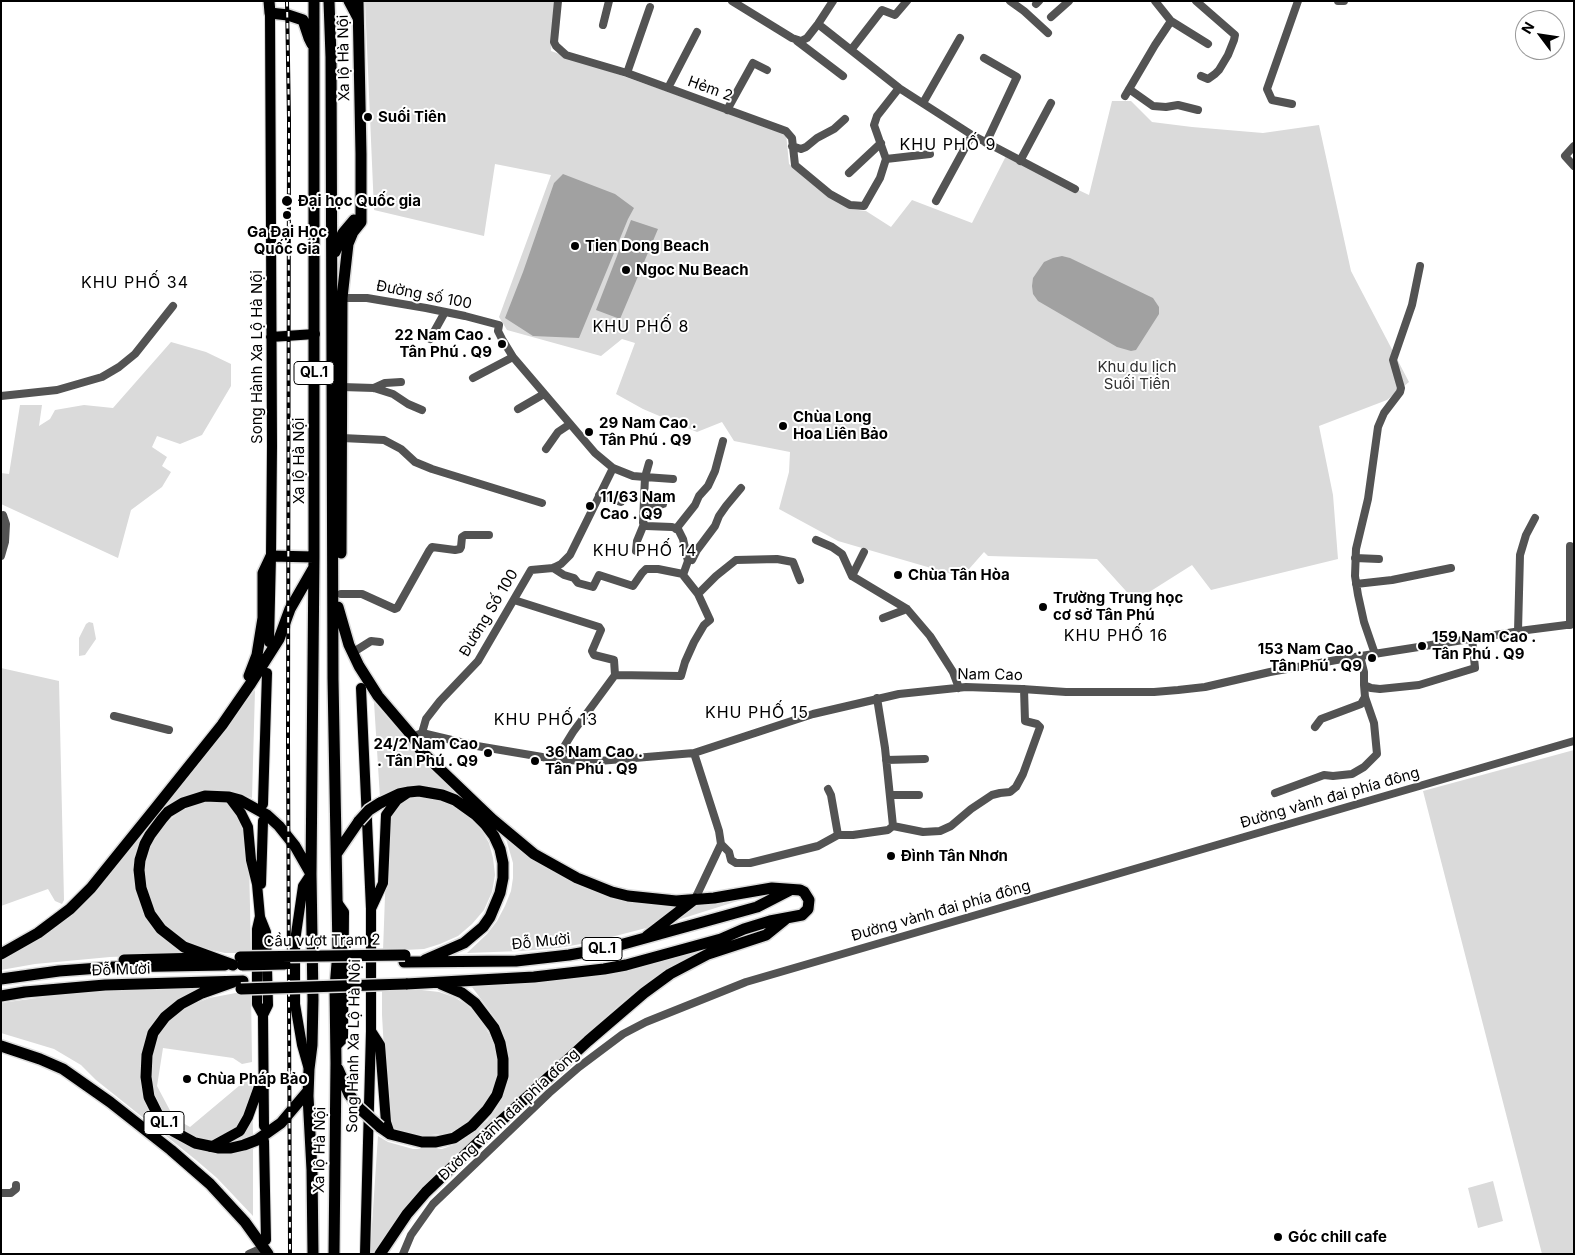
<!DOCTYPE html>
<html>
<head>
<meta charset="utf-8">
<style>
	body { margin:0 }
	#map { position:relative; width:1575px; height:1255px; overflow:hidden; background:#fff; font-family:Inter,sans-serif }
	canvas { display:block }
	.frame { position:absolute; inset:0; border:2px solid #000; pointer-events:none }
	.north { position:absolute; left:1515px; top:10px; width:50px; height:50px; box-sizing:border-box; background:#fff; border:1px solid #999; border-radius:50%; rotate:301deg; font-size:14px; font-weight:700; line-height:20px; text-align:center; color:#000 }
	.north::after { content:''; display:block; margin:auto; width:18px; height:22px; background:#000; clip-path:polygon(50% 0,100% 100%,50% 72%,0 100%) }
</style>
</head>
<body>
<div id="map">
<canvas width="1575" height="1255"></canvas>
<div class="frame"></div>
<div class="north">N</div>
</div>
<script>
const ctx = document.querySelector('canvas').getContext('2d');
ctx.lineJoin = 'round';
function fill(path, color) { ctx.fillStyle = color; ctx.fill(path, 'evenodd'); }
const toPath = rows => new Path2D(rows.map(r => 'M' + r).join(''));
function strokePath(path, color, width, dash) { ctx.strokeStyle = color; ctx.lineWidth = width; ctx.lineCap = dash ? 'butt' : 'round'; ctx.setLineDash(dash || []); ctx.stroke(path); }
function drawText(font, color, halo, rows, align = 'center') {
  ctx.font = font + ' Inter,sans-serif'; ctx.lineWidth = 4; ctx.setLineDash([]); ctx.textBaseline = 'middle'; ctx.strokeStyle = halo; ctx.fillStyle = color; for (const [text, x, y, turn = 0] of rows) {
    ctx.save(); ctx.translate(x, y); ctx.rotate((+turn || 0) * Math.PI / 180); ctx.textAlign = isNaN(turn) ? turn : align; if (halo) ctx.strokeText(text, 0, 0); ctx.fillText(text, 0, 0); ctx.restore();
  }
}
fill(toPath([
	[365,1,555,1,551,51,786,133,789,164,850,209,866,211,891,227,912,200,972,223,1006,156,1089,195,1112,101,1131,101,1152,122,1192,127,1263,133,1319,125,1351,271,1409,382,1387,400,1319,426,1333,495,1338,559,1211,590,1192,565,1135,601,1097,559,988,556,984,552,962,577,838,541,779,509,789,472,790,452,734,441,722,422,697,432,643,409,616,394,635,343,622,339,601,356,507,330,499,317,551,175,495,164,484,236,374,210],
	[171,342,206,352,231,364,231,386,202,435,180,444,157,436,152,447,167,457,162,466,171,472,162,487,131,510,118,558,1,504,1,473,9,474,20,405,42,405,39,426,50,419,55,410,84,405,113,408],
	[89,622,93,623,96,639,85,655,79,656,79,638,86,624],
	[1,668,59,681,64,900,62,904,55,901,48,889,1,906],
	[255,690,252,798,235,792,211,791,189,795,180,800,156,821,136,890,188,954,110,957,35,964,1,970,1,958,47,932,208,750],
	[374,702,412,746,466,801,455,794,443,790,380,798],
	[1574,750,1574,1254,1542,1254,1423,791],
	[421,797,434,798,458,808,471,818,481,829,489,843,493,858,495,875,492,892,484,910,472,924,458,936,440,944,424,949,383,951,388,813,408,798],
	[210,801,227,802,243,824,249,860,251,953,225,953,197,947,186,943,168,929,153,910,144,882,145,863,148,852,158,833,167,822,184,809,192,805],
	[505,835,575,880,683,904,650,927,592,942,558,948,521,951,467,953,487,934,497,921,505,906,511,891,513,878,513,863],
	[763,893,671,922,695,904],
	[713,946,663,973,630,996,600,1022,428,1183,394,1222,373,1254,370,1254,378,1136,388,1142,413,1149,442,1149,459,1143,487,1121,497,1108,504,1094,508,1081,509,1066,507,1049,502,1034,495,1018,472,987,472,985,588,977,627,970,659,962],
	[179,988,205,988,160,1016,142,1072,175,1137,253,1147,253,1216,217,1178,196,1160,96,1080,81,1065,54,1049,1,1033,1,1003,80,992],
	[382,989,413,989,439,992,454,997,467,1005,479,1017,489,1034,496,1050,497,1065,496,1082,491,1097,480,1110,469,1121,457,1130,444,1134,417,1136,404,1133,391,1128,388,1121,382,1015],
	[251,992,252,1062,242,1064,233,1058,163,1048,157,1086,174,1118,190,1127,252,1075,253,1135,244,1140,233,1142,223,1143,195,1136,187,1133,170,1121,164,1115,154,1095,151,1085,152,1057,157,1038,169,1021,177,1013,187,1007,209,998,236,993],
	[1493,1181,1503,1221,1478,1228,1468,1188]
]), '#dadada');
fill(toPath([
	[563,174,615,194,634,208,628,219,579,338,533,336,505,318,523,272,554,183],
	[631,220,658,229,620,319,596,310],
	[1062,256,1070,258,1153,298,1159,307,1159,314,1136,350,1131,351,1117,347,1038,301,1033,294,1032,286,1033,278,1044,262,1053,258]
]), '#a1a1a1');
const major = toPath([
	[271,337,315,334],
	[269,642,271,556,272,446,270,13],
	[361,688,371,909,371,1031,365,1254],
	[229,797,241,813,248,827,251,860,257,884,260,917,266,932,268,1005,263,1015,264,1126],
	[263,804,267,673],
	[261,884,263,821],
	[371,909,383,883,386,815,397,800,406,794],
	[260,916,257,929,257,1004,263,1015],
	[371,1031,380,1045,386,1122,390,1134],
	[336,1046,343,1039,344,912,337,902],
	[308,1066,302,1045,295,1004,295,941,303,886,311,874],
	[264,1141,266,1240],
	[211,1147,240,1131,248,1117,261,1081]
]);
const highway = toPath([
	[269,1,270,13,288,15,303,20,309,38,312,44],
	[329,1,331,57,333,679,338,951,335,988,336,1063,334,1254],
	[349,1,358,18],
	[335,252,343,233,354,220],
	[341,553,342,298,348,244,353,232,361,222,361,154,358,1],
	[338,607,349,645,359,666,378,696,413,737,421,751,492,819,534,854,577,878,612,892,628,896,676,901,714,898,772,888,800,890,804,892,809,900,808,909,802,915,770,921,744,929,721,939,626,965,604,969,534,977,406,984],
	[249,676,257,655,263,618,263,573,271,556,314,557],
	[380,803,399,794,409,792,419,791,442,795,455,800,476,815,485,824,494,836,500,849,503,863,503,878,500,893,490,917,483,927,464,943,425,960],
	[337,853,359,821],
	[647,936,695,899],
	[1,954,38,933,70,909,91,888,154,810,222,725,251,683,279,639,290,609,313,569],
	[124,960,203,958],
	[404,962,516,961,569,955,609,948,757,907,790,890],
	[233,965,184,947,161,929,150,914,141,888,139,870,140,860,145,844,150,835,162,819,168,812,183,803,205,796,229,797,240,800,267,815,279,826,295,846,311,874],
	[1,979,59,971,113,967,225,965],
	[233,982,202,993,181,1004,165,1017,153,1033,147,1055,146,1077,149,1097,158,1115,173,1131,195,1143,219,1148,231,1148,244,1145,257,1140,281,1123,308,1091],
	[1,996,25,992,105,985,243,981],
	[1,1046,40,1059,63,1069,110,1102,171,1150,210,1184,245,1222,268,1254],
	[338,1069,349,1094,359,1108],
	[380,1127,390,1134,422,1142,436,1142,454,1138,472,1126,487,1110,497,1095,503,1076,503,1059,500,1043,494,1028,475,1003,462,993,441,984],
	[313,1254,312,1170,308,1096,309,1069,312,1045,313,1000,311,874,314,557,314,1],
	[380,1254,407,1214,426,1192,490,1131,588,1041,644,993,670,974,708,954,766,935,787,918]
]);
strokePath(major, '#dbdbdb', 12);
strokePath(highway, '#dbdbdb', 14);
strokePath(toPath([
	[558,1,554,42,556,46,566,55,627,73,786,131,792,138,795,165,830,194,850,205,864,206,880,178,886,159,874,125,877,116,899,88],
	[732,1,792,38,801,41,807,38,818,24,833,1],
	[1010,1,1024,11,1048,33],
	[1196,1,1235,35,1234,40,1228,55,1219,70,1215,74,1208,79,1201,76],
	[1338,1,1344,1],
	[1036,4,1039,1],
	[1051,17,1069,1],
	[1171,21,1208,44],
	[818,24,899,88,972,135,1075,189],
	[603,25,609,1],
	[797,41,843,76],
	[851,50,882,10,895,15,907,1],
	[984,58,1017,77,986,143],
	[627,73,650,7],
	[668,88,697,32],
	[1129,89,1153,106,1166,107,1178,105,1198,110],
	[1125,96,1155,45,1171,21,1155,1],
	[923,103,960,38],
	[1292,104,1272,100,1267,89,1298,1],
	[727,110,753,63,767,70],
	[792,146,801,149,806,147,817,138,834,129,845,119],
	[1574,146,1565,156,1574,166],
	[886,159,930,154],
	[1020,161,1051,103],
	[849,173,881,143],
	[936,201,972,135],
	[342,298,367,298,426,308,465,316,499,325,498,331,502,339,513,357,595,453,613,468,633,476,645,477,643,523,646,526,672,527,678,529,683,539,688,561,683,575,698,594,710,620,704,625,694,642,685,662,681,676,615,675,573,732,565,745,560,760],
	[430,339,445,312],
	[473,378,513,357],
	[342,387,374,388,393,394,408,404,422,410],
	[374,388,385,383,401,382],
	[1,396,57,390,102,377,119,367,135,354,173,306],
	[518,409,544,394],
	[342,438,384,440,401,449,415,462,432,469,542,503],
	[546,449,558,432,570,424],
	[649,463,645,477,673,479],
	[599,495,621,502],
	[644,503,657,506,663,504],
	[676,529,695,505,699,496,708,486,715,471,723,441],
	[816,540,832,547,842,554,852,576],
	[636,551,637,541,644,524],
	[864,552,852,576,907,609,930,636,953,672,959,688],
	[1,556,5,542,6,524,3,515],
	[1355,558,1379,559],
	[692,560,697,550,715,526,719,516,726,506,741,488],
	[553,568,564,575,574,578,578,583,593,587,599,575,633,586,642,573,646,569,658,569,683,574],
	[1356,584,1392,580,1451,568],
	[341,594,362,594,395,609,397,608,429,551,432,547,455,550,460,549,461,547,462,537,465,535,489,535],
	[698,594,716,576,736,560,777,559,793,562,800,580],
	[514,600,599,627,601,630,592,651,594,655,614,660,615,675],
	[883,618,907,609],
	[1570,625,1570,546],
	[1518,631,1520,555,1526,535,1535,518],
	[352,653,371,641,380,642],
	[1375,654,1364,622,1358,595,1355,576,1356,549,1368,499,1378,427,1384,413,1400,392,1401,388,1393,360,1412,305,1420,266],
	[1360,656,1364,672,1364,685,1371,688,1380,689,1419,685,1475,668,1472,638],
	[114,716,169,730],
	[1315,727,1321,719,1361,704,1365,697],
	[422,733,426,719,440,701,478,661,531,570,553,568,561,564,570,555,613,468],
	[413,737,422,733,477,746,560,760,599,761,694,753,813,714,899,694,966,687,1022,689,1066,692,1154,692,1178,690,1205,687,1270,672,1342,659,1527,630,1574,624],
	[694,753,719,831,721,844,695,899],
	[886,760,925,759],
	[828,789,831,795,838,835],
	[1275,793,1324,775,1333,776,1352,774,1364,767,1377,754,1374,723,1365,697,1364,685],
	[890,795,919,795],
	[893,826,923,832,940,831,951,826,971,809,992,795,1000,793,1010,792,1016,787,1023,774,1040,727,1037,724,1025,721,1024,689],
	[721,844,729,852,731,860,736,863,750,863,818,846,838,835,853,835,888,830,893,826,885,748,877,698],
	[1,1193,11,1193,16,1189,16,1185],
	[249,1254,258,1250],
	[403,1254,411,1235,433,1204,549,1093,579,1067,623,1034,646,1022,746,982,1574,741]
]), '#535353', 8);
strokePath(major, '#000', 10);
strokePath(highway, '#000', 11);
const rail = toPath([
	[287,1,289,120,288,742,290,1254]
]);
strokePath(rail, '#000', 4);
strokePath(rail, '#fff', 2, [5.5]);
const highwayBridge = toPath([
	[359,821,369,810,380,803],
	[240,957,405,955],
	[242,965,285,964],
	[241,989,406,984],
	[359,1108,380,1127]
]);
strokePath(highwayBridge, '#dbdbdb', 14, []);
strokePath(highwayBridge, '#000', 11);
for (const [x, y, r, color] of [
	[368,117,5,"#000"],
	[287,201,6,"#000"],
	[287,215,5,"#000"],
	[575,246,5,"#000"],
	[626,270,5,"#000"],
	[502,344,5,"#000"],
	[783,426,5,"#000"],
	[589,432,5,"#000"],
	[590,506,5,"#000"],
	[898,575,5,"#000"],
	[1043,607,5,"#000"],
	[1422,646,5,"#000"],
	[1372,658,5,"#000"],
	[488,753,5,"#000"],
	[535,761,5,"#000"],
	[891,856,5,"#000"],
	[187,1079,5,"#000"],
	[1278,1237,5,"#000"]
]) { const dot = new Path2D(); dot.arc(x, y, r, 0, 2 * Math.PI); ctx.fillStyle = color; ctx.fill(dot); strokePath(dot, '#fff', 2); }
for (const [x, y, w] of [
	[314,373,40],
	[602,949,40],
	[164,1123,40]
]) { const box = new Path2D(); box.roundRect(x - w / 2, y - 11.5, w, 23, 4); ctx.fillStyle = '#fff'; ctx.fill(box); strokePath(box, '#000', 1); }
drawText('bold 14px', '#000', null, [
	["QL.1",314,373],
	["QL.1",602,949],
	["QL.1",164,1123]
]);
drawText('15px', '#000', '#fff', [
	["Xa lộ Hà Nội",344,58,-91],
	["Hẻm 2",710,89,20],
	["Đường số 100",424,295,11],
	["Song Hành Xa Lộ Hà Nội",257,357,-90],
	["Xa lộ Hà Nội",299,461,-90],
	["Đường Số 100",489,613,-59],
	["Nam Cao",990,675,1],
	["Đường vành đai phía đông",1330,798,-16],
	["Đường vành đai phía đông",941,911,-16],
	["Cầu vượt Trạm 2",322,941,-1],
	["Đỗ Mười",541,942,-6],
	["Đỗ Mười",121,970,-2],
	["Song Hành Xa Lộ Hà Nội",354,1046,-89],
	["Đường vành đai phía đông",509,1115,-43],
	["Xa lộ Hà Nội",320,1150,-89]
]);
drawText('bold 15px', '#000', '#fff', [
	["Suối Tiên",378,117],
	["Đại học Quốc gia",298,201],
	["Ga Đại Học",287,232,"center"],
	["Quốc Gia",287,249,"center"],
	["Tien Dong Beach",585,246],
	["Ngoc Nu Beach",636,270],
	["22 Nam Cao .",492,335,"right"],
	["Tân Phú . Q9",492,352,"right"],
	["Chùa Long",793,417],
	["Hoa Liên Bảo",793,434],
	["29 Nam Cao .",599,423],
	["Tân Phú . Q9",599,440],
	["11/63 Nam",600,497],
	["Cao . Q9",600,514],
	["Chùa Tân Hòa",908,575],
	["Trường Trung học",1053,598],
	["cơ sở Tân Phú",1053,615],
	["159 Nam Cao .",1432,637],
	["Tân Phú . Q9",1432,654],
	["153 Nam Cao .",1362,649,"right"],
	["Tân Phú . Q9",1362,666,"right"],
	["24/2 Nam Cao",478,744,"right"],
	[". Tân Phú . Q9",478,761,"right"],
	["36 Nam Cao .",545,752],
	["Tân Phú . Q9",545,769],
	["Đình Tân Nhơn",901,856],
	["Chùa Pháp Bảo",197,1079],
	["Góc chill cafe",1288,1237]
], 'left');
drawText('15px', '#313131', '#fff', [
	["Khu du lịch",1137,367],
	["Suối Tiên",1137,384]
]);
ctx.letterSpacing = '1px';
drawText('16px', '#000', '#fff', [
	["KHU PHỐ 9",948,145],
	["KHU PHỐ 34",135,283],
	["KHU PHỐ 8",641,327],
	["KHU PHỐ 14",645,551],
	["KHU PHỐ 16",1116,636],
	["KHU PHỐ 15",757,713],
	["KHU PHỐ 13",546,720]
]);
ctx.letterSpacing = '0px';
</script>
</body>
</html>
